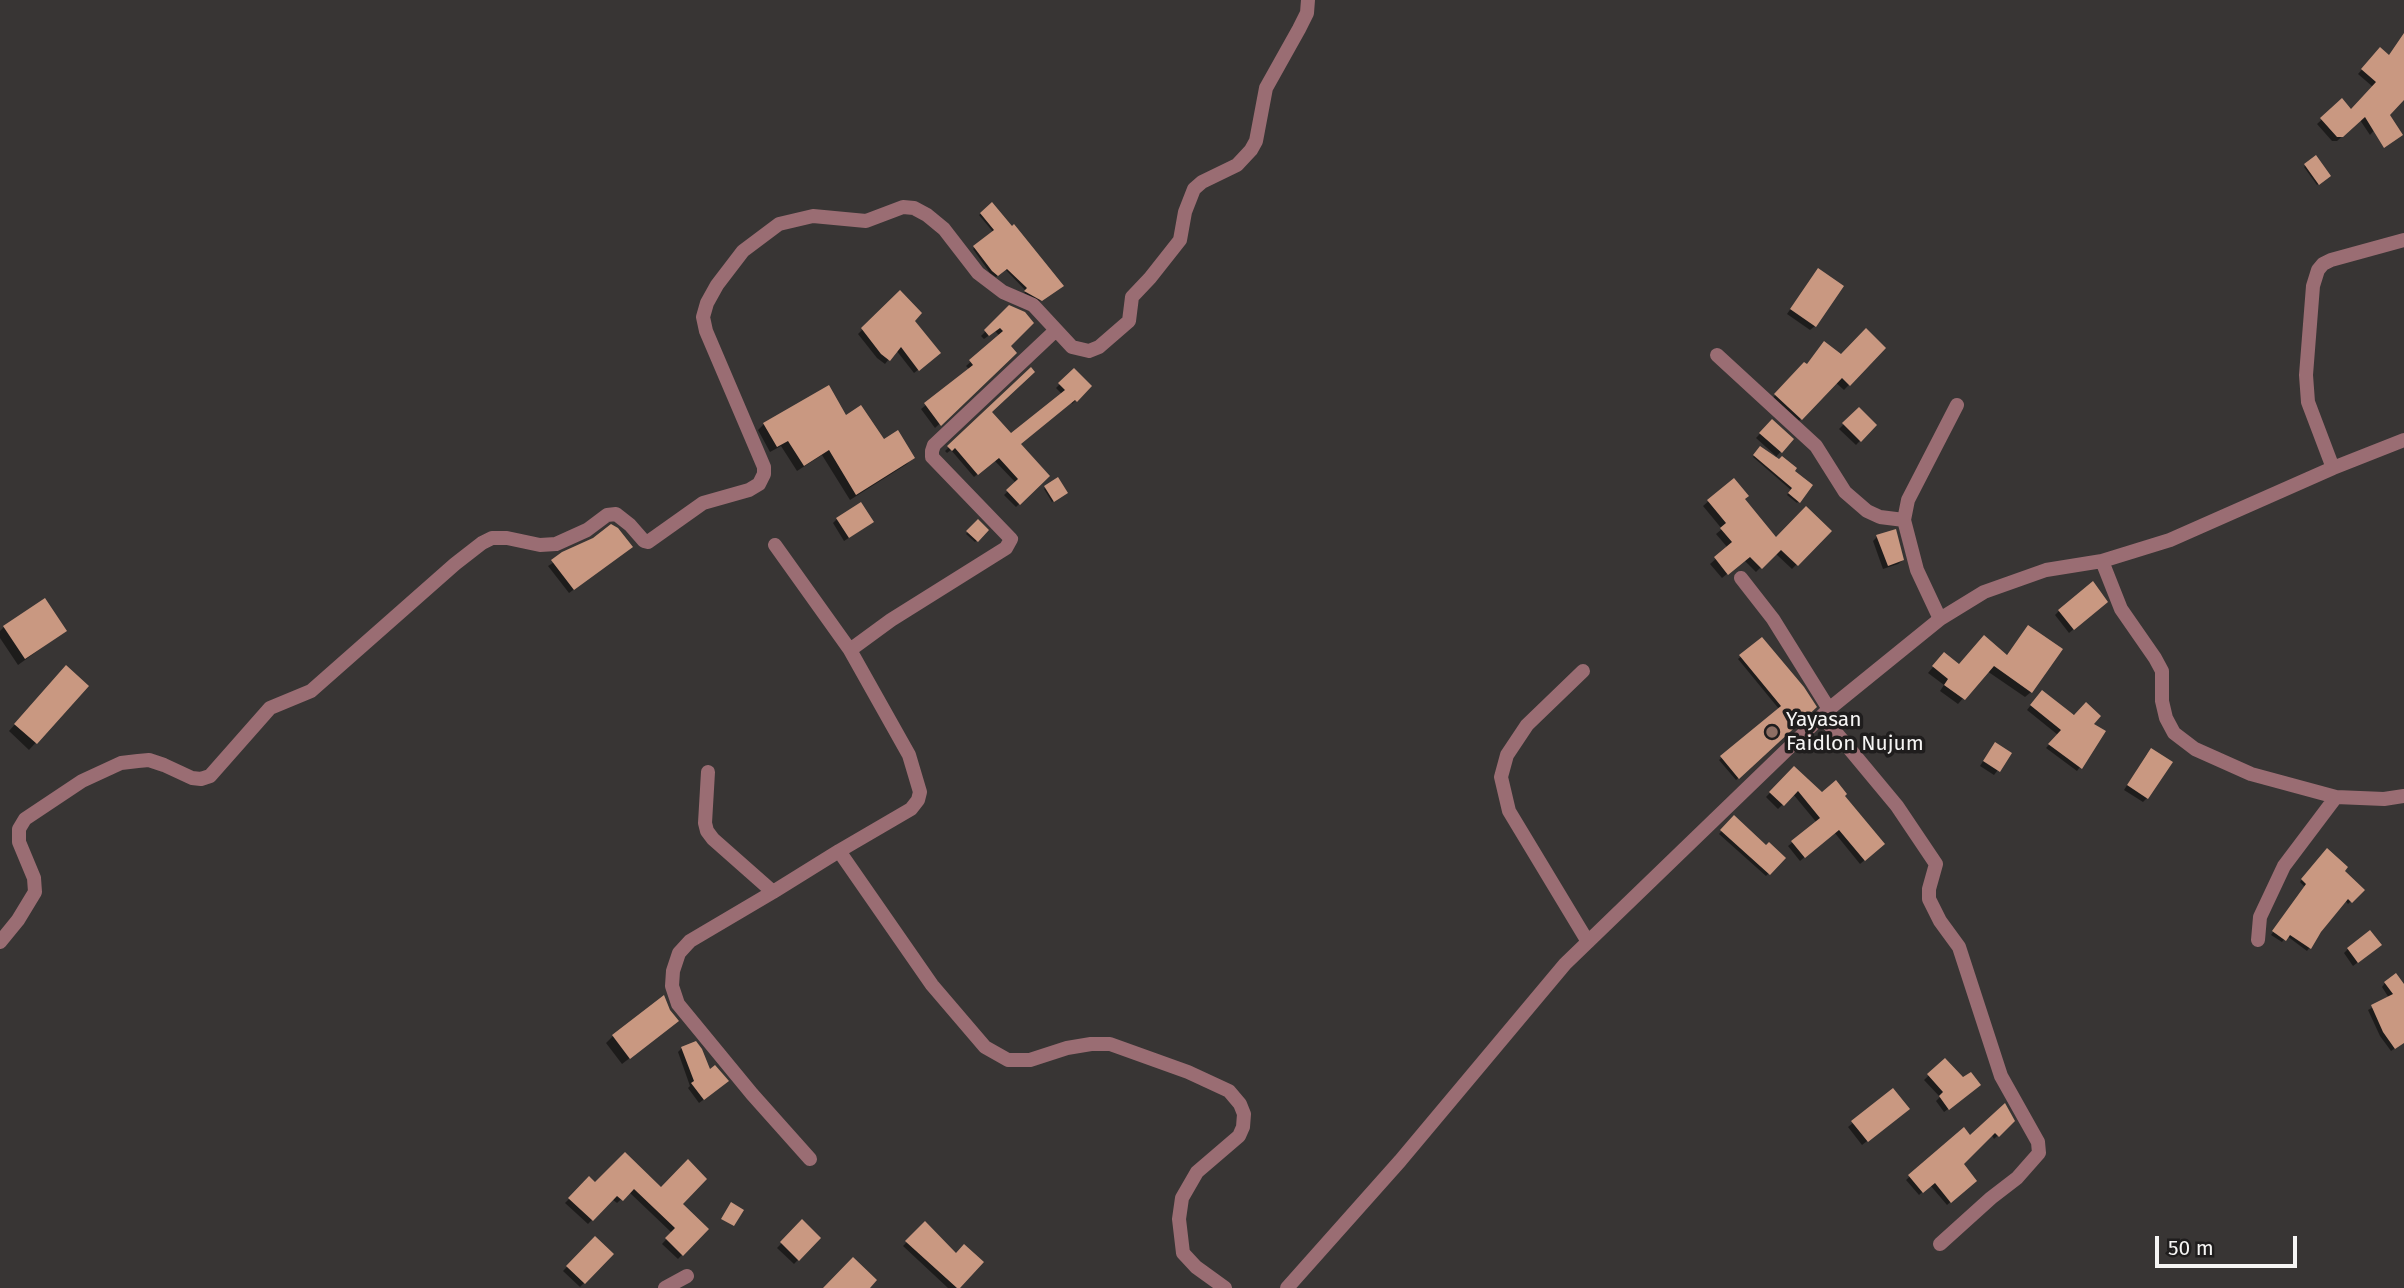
<!DOCTYPE html>
<html>
<head>
<meta charset="utf-8">
<style>
	body { margin:0 }
	#map { position:relative; width:2404px; height:1288px; overflow:hidden; background:#383534; font-family:"Fira Sans",sans-serif }
	canvas { display:block }
	.scale { position:absolute; left:2155px; top:1236px; width:142px; height:32px; box-sizing:border-box; border:4px solid #f6f5f4; border-top:0; padding-left:9px; font-size:21px; line-height:24px; white-space:nowrap; color:#f6f5f4; -webkit-text-stroke:5px #1f1d1d; paint-order:stroke }
</style>
</head>
<body>
<div id="map">
<canvas width="2404" height="1288"></canvas>
<div class="scale">50 m</div>
</div>
<script>
const ctx = document.querySelector('canvas').getContext('2d');
ctx.lineJoin = 'round';
function fill(path, color) { ctx.fillStyle = color; ctx.fill(path, 'evenodd'); }
const toPath = rows => new Path2D(rows.map(r => 'M' + r).join(''));
function strokePath(path, color, width, dash) { ctx.strokeStyle = color; ctx.lineWidth = width; ctx.lineCap = dash ? 'butt' : 'round'; ctx.setLineDash(dash || []); ctx.stroke(path); }
function drawText(font, color, halo, rows, align = 'center') {
  ctx.font = font + ' "Fira Sans",sans-serif'; ctx.lineWidth = 7; ctx.setLineDash([]); ctx.textBaseline = 'middle'; ctx.strokeStyle = halo; ctx.fillStyle = color; for (const [text, x, y, turn = 0] of rows) {
    ctx.save(); ctx.translate(x, y); ctx.rotate((+turn || 0) * Math.PI / 180); ctx.textAlign = isNaN(turn) ? turn : align; if (halo) ctx.strokeText(text, 0, 0); ctx.fillText(text, 0, 0); ctx.restore();
  }
}
fill(toPath([
	[2376,54,2404,78,2404,97,2370,135,2360,120,2337,141,2332,141,2317,124,2342,101,2351,111,2373,87,2358,74],
	[2315,158,2328,176,2317,185,2304,167],
	[992,205,1060,288,1039,301,1024,293,1026,291,1005,269,996,277,990,273,973,249,994,233,979,215],
	[1814,275,1815,326,1810,330,1787,314],
	[900,293,913,321,934,357,914,373,896,350,885,364,877,358,858,334],
	[1010,307,1008,346,1015,353,935,428,921,409,970,370,966,366,1000,336,995,331,984,339,981,336],
	[1884,348,1844,390,1835,382,1796,424,1770,401,1804,364,1806,366],
	[1031,370,989,412,1010,436,1062,394,1056,388,1074,370,1090,386,1072,404,1071,402,1018,444,1048,476,1016,507,1004,495,1016,483,994,460,974,477,951,450,947,453,945,451],
	[1859,409,1875,425,1856,445,1839,429],
	[845,417,913,457,907,464,850,500,822,455,797,471,781,446,770,452,758,430,764,424],
	[1772,421,1792,439,1775,458,1811,485,1797,503,1787,495,1791,490,1753,457,1761,448,1774,458,1776,456,1756,438],
	[1733,480,1743,499,1776,540,1829,531,1792,569,1775,553,1756,572,1744,560,1722,578,1710,564,1728,548,1716,534,1722,529,1703,506],
	[1045,488,1064,494,1052,502,1044,489],
	[837,519,867,526,844,541,833,523],
	[978,521,987,530,975,542,966,534],
	[613,526,626,551,569,593,548,566],
	[1877,537,1903,560,1898,564,1883,569,1873,541],
	[2101,606,2069,633,2055,615,2059,611],
	[4,627,65,631,18,665,0,638,0,631],
	[2028,627,2031,692,2025,697,1987,671,1958,704,1940,691,1944,685,1928,673,1939,660,1959,666,2006,656],
	[1762,639,1814,707,1736,780,1719,760,1779,709,1738,659],
	[60,674,87,686,29,750,9,731],
	[2038,696,2092,724,2080,767,2077,771,2046,748,2058,735,2027,710],
	[1991,749,2010,754,1994,775,1980,766],
	[2147,754,2147,798,2143,802,2124,790],
	[1794,768,1822,794,1843,796,1879,848,1860,864,1834,832,1800,861,1788,846,1817,823,1793,794,1778,809,1766,797],
	[1734,818,1766,848,1784,858,1766,876,1719,834],
	[2327,851,2342,871,2362,890,2348,904,2345,900,2307,951,2287,936,2282,942,2271,935,2305,887,2300,882],
	[2348,949,2375,949,2353,966,2344,953],
	[2385,983,2404,987,2404,1042,2391,1051,2380,1036,2368,1010,2389,998,2382,987],
	[670,1027,622,1064,606,1043,613,1036],
	[682,1048,723,1085,699,1103,688,1088,690,1086,678,1052],
	[1945,1060,1975,1089,1944,1112,1936,1101,1940,1097,1924,1080],
	[1893,1090,1903,1113,1862,1145,1848,1127],
	[2013,1121,1994,1139,1991,1134,1961,1164,1971,1184,1947,1205,1930,1185,1919,1195,1906,1180,1963,1129,1970,1138],
	[589,1179,595,1185,661,1189,707,1229,678,1259,662,1244,672,1233,629,1192,617,1203,612,1199,588,1224,565,1203],
	[802,1222,819,1238,794,1264,777,1248],
	[925,1224,956,1255,957,1288,948,1288,903,1246],
	[595,1238,612,1254,580,1287,563,1271]
]), '#0007');
fill(toPath([
	[2404,33,2404,100,2390,115,2403,135,2384,148,2365,117,2343,137,2337,137,2320,118,2342,98,2351,109,2376,82,2361,69,2380,47,2389,55],
	[2316,155,2331,176,2319,185,2304,164],
	[992,202,1012,226,1014,224,1064,286,1042,301,1024,291,1027,288,1007,269,998,276,992,271,973,246,994,230,980,213],
	[1818,268,1844,286,1816,327,1790,309],
	[900,290,922,313,915,321,941,353,919,371,901,347,890,361,881,354,861,328],
	[1009,305,1025,312,1034,323,1011,346,1017,353,941,426,924,403,973,365,969,360,1003,331,1000,328,989,336,984,330],
	[1866,328,1886,348,1850,386,1842,378,1802,420,1774,394,1804,362,1807,364,1824,341,1841,354],
	[1031,367,1035,372,992,412,1011,433,1065,390,1058,383,1074,368,1092,386,1077,402,1075,400,1021,444,1050,476,1020,505,1006,490,1018,479,999,458,978,475,955,448,952,451,947,446],
	[829,385,846,415,861,405,884,439,898,430,915,458,856,495,829,450,804,466,788,441,777,447,763,423],
	[1859,407,1877,425,1861,442,1842,423],
	[1772,419,1794,439,1782,453,1759,433],
	[1760,446,1779,459,1782,456,1797,468,1795,471,1813,485,1800,503,1788,493,1792,488,1753,455],
	[1058,477,1068,493,1054,502,1044,486],
	[1734,478,1749,496,1745,499,1776,537,1806,506,1832,531,1798,566,1781,550,1762,569,1750,557,1728,575,1714,557,1732,542,1720,528,1726,523,1707,500],
	[861,502,874,522,849,538,836,518],
	[978,519,989,530,978,542,966,531],
	[611,524,618,528,633,547,574,590,551,560,562,552,593,538],
	[1896,529,1904,560,1888,566,1876,535],
	[2093,581,2108,602,2074,630,2058,610],
	[45,598,67,631,25,659,3,626],
	[2028,625,2063,649,2032,693,1994,666,1965,700,1944,685,1948,679,1932,666,1944,652,1959,664,1984,635,2007,655],
	[1762,637,1804,687,1817,707,1739,779,1720,756,1781,706,1739,655],
	[66,665,89,686,37,744,14,724],
	[2042,690,2074,715,2086,702,2101,716,2094,724,2106,731,2082,769,2048,744,2061,730,2030,705],
	[1995,742,2012,753,2000,772,1983,761],
	[2151,748,2173,762,2148,799,2127,785],
	[1794,766,1822,792,1836,780,1847,794,1845,796,1885,844,1865,861,1839,830,1805,858,1791,841,1820,818,1798,791,1784,806,1769,792],
	[1734,815,1766,845,1769,842,1786,858,1770,875,1720,830],
	[2327,848,2348,867,2345,871,2365,890,2352,903,2348,899,2321,932,2311,949,2290,935,2286,941,2272,931,2306,884,2301,879],
	[2370,930,2382,945,2358,963,2347,948],
	[2396,973,2404,984,2404,1043,2395,1049,2383,1032,2371,1005,2393,994,2384,982],
	[664,995,670,1010,679,1021,630,1059,612,1035],
	[696,1041,702,1049,710,1069,715,1065,729,1081,704,1100,691,1083,694,1081,681,1047],
	[1945,1058,1963,1077,1971,1072,1981,1085,1949,1110,1939,1096,1943,1092,1927,1074],
	[1893,1088,1910,1109,1868,1142,1851,1121],
	[2005,1103,2015,1121,1999,1137,1995,1133,1964,1164,1977,1181,1951,1203,1935,1183,1923,1193,1908,1175,1964,1127,1970,1135],
	[625,1152,661,1187,688,1159,707,1179,683,1204,709,1229,683,1256,665,1238,675,1228,634,1189,623,1201,617,1196,593,1221,568,1198,589,1176,595,1182],
	[731,1202,744,1210,734,1226,721,1219],
	[802,1219,821,1238,799,1261,780,1242],
	[925,1221,956,1253,964,1244,984,1262,960,1288,957,1288,905,1241],
	[595,1236,614,1254,585,1284,566,1266],
	[853,1257,877,1280,870,1288,823,1288]
]), '#c99881');
strokePath(toPath([
	[1056,330,934,445,932,451,932,457,1011,539,1006,548,891,620,850,650,909,755,920,792,918,800,911,809,839,851,932,985,985,1047,1008,1060,1030,1060,1067,1048,1091,1044,1110,1044,1188,1072,1229,1091,1240,1104,1244,1114,1243,1127,1239,1136,1197,1172,1182,1198,1179,1219,1183,1253,1196,1267,1225,1288],
	[1717,355,1816,446,1845,492,1867,511,1880,517,1904,520],
	[2333,468,2404,440],
	[775,545,850,650],
	[2102,561,2170,540,2333,468,2308,402,2306,375,2313,286,2318,270,2323,264,2331,260,2404,240],
	[1741,578,1773,619,1829,709],
	[1940,619,1917,570,1904,520,1908,500,1957,405],
	[1583,671,1527,725,1507,755,1501,777,1509,811,1588,942],
	[1823,717,1897,806,1936,864,1929,889,1929,899,1940,921,1959,947,2001,1076,2038,1142,2039,1153,2017,1178,1991,1198,1940,1244],
	[708,772,705,823,707,831,713,839,773,892,839,851],
	[773,892,690,941,679,953,673,971,672,986,678,1004,752,1094,810,1159],
	[2258,940,2260,917,2284,866,2336,797],
	[0,942,18,920,35,892,34,878,19,842,19,829,25,819,82,781,121,763,138,761,149,760,164,765,192,778,201,779,210,776,270,708,311,691,455,564,482,543,492,538,507,538,540,545,556,544,587,530,607,515,616,514,630,525,644,541,648,542,703,503,749,490,759,484,764,474,764,467,706,331,703,317,707,303,717,285,743,251,779,224,813,216,866,221,903,207,914,208,927,215,944,229,978,273,1003,292,1033,305,1072,347,1089,351,1099,347,1129,321,1132,297,1150,278,1180,240,1185,212,1194,189,1202,182,1237,165,1251,150,1256,141,1266,88,1299,29,1307,13,1308,0],
	[665,1288,687,1276],
	[1287,1288,1400,1161,1565,964,1829,709,1940,619,1984,592,2046,570,2102,561,2121,609,2155,658,2162,671,2162,701,2166,718,2174,733,2195,749,2251,774,2336,797,2384,799,2404,796]
]), '#9a6d73', 14);
for (const [x, y, r, color] of [
	[1772,732,7,"#8d6e63"]
]) { const dot = new Path2D(); dot.arc(x, y, r, 0, 2 * Math.PI); ctx.fillStyle = color; ctx.fill(dot); strokePath(dot, '#1f1d1d', 2.5); }
drawText('21px', '#f6f5f4', '#1f1d1d', [
	["Yayasan",1786,720],
	["Faidlon Nujum",1786,744]
], 'left');
</script>
</body>
</html>
